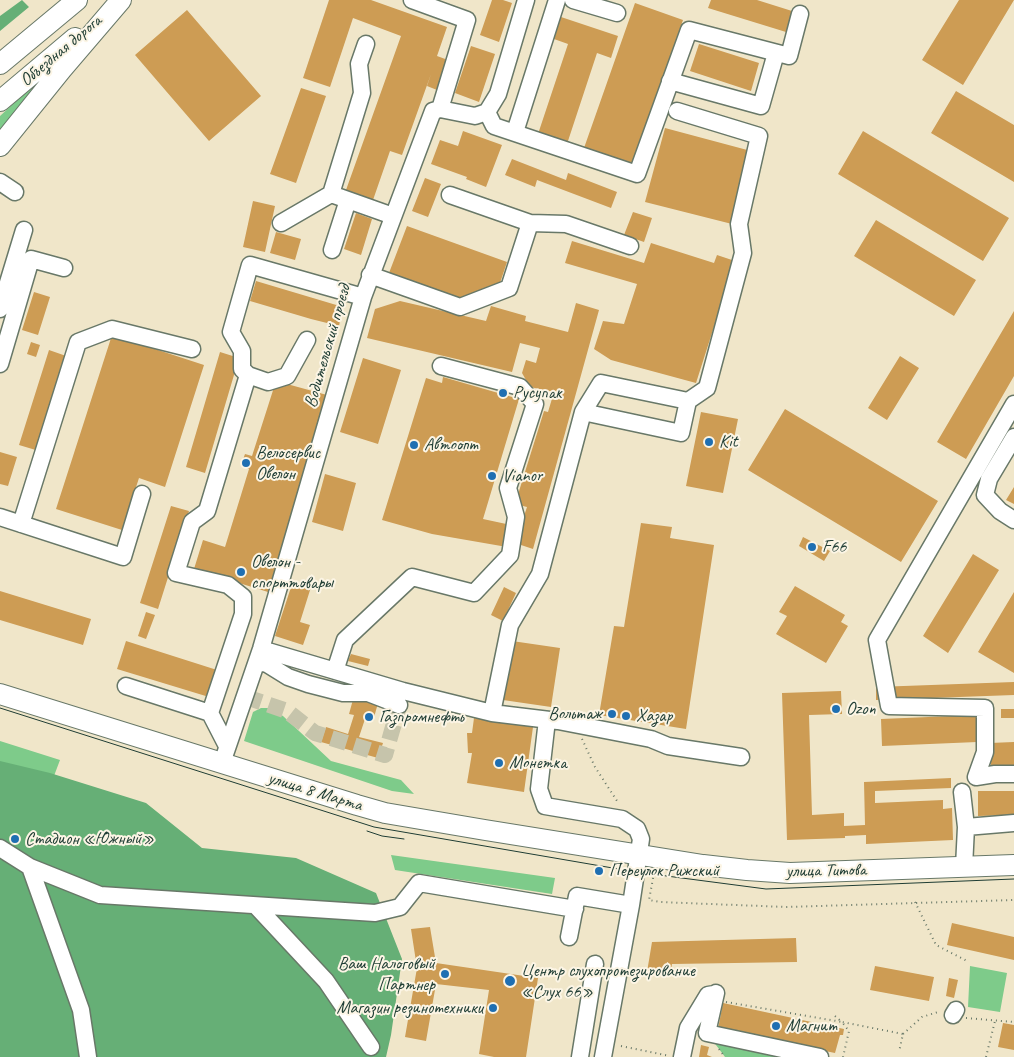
<!DOCTYPE html>
<html>
<head>
<meta charset="utf-8">
<style>
	body { margin:0 }
	canvas { display:block; background:#f0e6c9 }
</style>
</head>
<body>
<canvas width="1014" height="1057"></canvas>
<script>
const ctx = document.querySelector('canvas').getContext('2d');
ctx.lineJoin = 'round';
function fill(path, color) { ctx.fillStyle = color; ctx.fill(path, 'evenodd'); }
const toPath = rows => new Path2D(rows.map(r => 'M' + r).join(''));
function strokePath(path, color, width, dash) { ctx.strokeStyle = color; ctx.lineWidth = width; ctx.lineCap = dash ? 'butt' : 'round'; ctx.setLineDash(dash || []); ctx.stroke(path); }
function drawText(font, color, halo, rows, align = 'center') {
  ctx.font = font + ' Caveat,sans-serif'; ctx.lineWidth = 4; ctx.setLineDash([]); ctx.textBaseline = 'middle'; ctx.strokeStyle = halo; ctx.fillStyle = color; for (const [text, x, y, turn = 0] of rows) {
    ctx.save(); ctx.translate(x, y); ctx.rotate((+turn || 0) * Math.PI / 180); ctx.textAlign = isNaN(turn) ? turn : align; if (halo) ctx.strokeText(text, 0, 0); ctx.fillText(text, 0, 0); ctx.restore();
  }
}
fill(toPath([
	[47,73,0,131,0,116],
	[261,708,268,708,283,716,331,761,401,780,414,794,392,791,244,741,253,712],
	[0,741,60,760,0,919],
	[391,855,555,878,552,894,395,870],
	[970,966,1007,973,1000,1012,968,1007],
	[707,1033,792,1057,725,1057]
]), '#7ecb8a');
fill(toPath([
	[22,0,29,7,0,31,0,16],
	[0,761,50,773,146,803,202,848,296,858,376,893,402,959,391,1035,386,1057,0,1057]
]), '#66af76');
fill(toPath([
	[329,0,371,0,447,27,437,56,448,60,437,90,427,86,431,74,402,155,390,151,373,200,346,190,401,36,353,18,330,87,303,78],
	[492,0,503,0,512,3,499,42,480,35],
	[711,0,757,0,792,11,786,32,708,8],
	[959,0,1014,0,963,85,922,60],
	[635,3,683,20,632,165,584,148],
	[187,10,261,96,209,141,135,55],
	[561,17,618,36,611,58,597,53,567,144,538,134,568,44,554,39],
	[699,44,759,63,751,91,690,71],
	[471,46,495,54,479,102,455,93],
	[301,88,326,96,296,183,270,174],
	[956,91,1014,125,1014,182,931,133],
	[665,128,751,151,732,224,645,202],
	[463,131,502,145,486,187,466,179,467,177,431,164,440,140,458,146],
	[863,131,1009,218,983,261,838,174],
	[512,159,566,180,568,173,617,192,611,208,537,180,535,187,505,175],
	[425,178,441,184,428,217,412,211],
	[253,201,275,206,265,252,243,247],
	[633,212,652,218,644,242,624,235],
	[356,213,372,219,361,255,344,249],
	[876,220,976,280,954,316,854,256],
	[407,226,507,262,500,283,460,299,389,273],
	[276,232,301,239,295,260,270,253],
	[572,241,644,263,651,243,714,263,717,255,735,261,696,383,611,360,594,349,603,321,624,324,637,284,565,263],
	[256,281,343,307,339,326,311,319,250,301],
	[34,292,50,297,38,335,22,330],
	[400,301,486,321,491,306,526,316,525,321,568,332,576,303,599,310,533,549,515,543,527,507,515,504,544,411,548,412,554,392,530,387,522,373,526,360,536,363,540,348,520,343,512,372,367,338,375,309],
	[1014,311,1014,376,966,459,937,442],
	[112,335,204,365,165,487,139,478,122,530,56,509],
	[31,342,40,345,36,357,27,354],
	[49,350,69,357,39,451,19,445],
	[220,352,239,358,205,473,186,467],
	[900,356,919,368,887,420,868,408],
	[363,358,401,370,378,444,340,432],
	[443,377,519,399,483,519,511,525,507,547,432,534,382,520,426,378,442,383],
	[276,381,327,395,268,592,194,569,203,540,225,547,249,469,241,465,245,454,252,456],
	[785,409,938,501,901,562,748,470],
	[701,412,738,419,723,493,686,486],
	[0,452,17,457,8,486,0,484],
	[325,474,356,483,343,531,312,522],
	[1014,487,1014,504,1006,500],
	[171,506,189,511,158,609,140,603],
	[641,523,672,527,670,538,714,545,686,729,599,715,614,626,624,627],
	[803,537,830,551,824,561,799,546],
	[973,554,999,570,948,653,923,636],
	[293,581,311,587,300,622,310,625,303,645,275,636],
	[795,586,845,615,841,622,848,626,826,663,776,634,787,616,779,612],
	[504,587,516,593,503,621,491,615],
	[0,591,91,619,83,645,0,620],
	[1014,592,1014,673,978,652],
	[146,612,155,615,146,639,138,636],
	[126,641,217,670,209,697,117,669],
	[512,641,560,648,551,707,503,700],
	[351,654,370,659,368,666,348,661],
	[1014,682,1014,695,876,700,876,687],
	[841,691,842,714,809,715,812,815,844,813,844,826,865,825,864,782,951,778,951,788,875,791,875,803,943,800,943,809,952,808,953,840,866,844,866,835,845,836,845,838,787,840,782,693],
	[354,696,378,703,373,721,365,719,359,737,383,743,378,758,321,742,326,727,348,734,354,715,349,714],
	[1001,709,1014,709,1014,718,1001,718],
	[976,715,977,742,882,746,881,719],
	[474,718,533,727,524,792,467,783,472,753,468,753,467,733,472,733],
	[1014,742,1014,767,991,768,990,743],
	[978,791,1014,791,1014,815,978,816],
	[952,923,1014,937,1014,960,947,945],
	[430,927,436,963,538,978,526,1057,494,1057,479,1054,489,990,436,984,426,1041,405,1037,417,968,411,929],
	[796,938,797,962,672,964,670,975,647,972,652,942],
	[875,966,934,977,929,1001,870,990],
	[949,978,958,980,954,998,946,996],
	[723,1003,844,1029,843,1035,840,1035,835,1053,718,1029],
	[1003,1023,1014,1025,1014,1050,998,1047],
	[701,1045,709,1047,707,1055,712,1057,699,1057]
]), '#cd9c54');
strokePath(toPath([
	[246,697,287,711,315,733,385,755,403,692]
]), '#c6c4ab', 16, [16, 8]);
const minor = toPath([
	[412,0,467,20,440,109],
	[573,0,617,13],
	[670,81,761,106,776,53],
	[487,112,494,126,637,174,689,30,789,56,800,14],
	[515,132,557,0],
	[0,182,15,192],
	[331,194,362,93,359,64,366,44],
	[281,223,331,194,393,216],
	[530,223,566,224,630,246],
	[332,250,348,200],
	[370,275,460,307,509,288,530,223,450,195],
	[0,309,24,230],
	[0,364,31,259,64,268],
	[248,375,268,382,287,376,307,340],
	[1014,404,877,640,889,706,985,708,985,752,976,777,995,774,1014,774],
	[583,412,601,383,688,401],
	[1014,437,989,479,985,495,1000,511,1014,520],
	[0,517,123,557,142,494],
	[21,524,78,342,112,329,192,349],
	[261,649,403,691,492,713,558,721,651,739,668,746,741,757],
	[257,662,267,664,288,677,308,684,343,693,368,693,399,705],
	[335,671,345,640,412,577,474,593,510,555,516,517,508,488,535,404,520,387,441,366],
	[126,686,210,713,227,746],
	[210,713,243,614,243,597,228,585,176,573,192,522,207,511,248,375,242,369,242,351,231,332,250,265,363,297],
	[492,713,510,625,540,574,583,412,681,433,688,401,707,388,743,253,739,224,759,136,677,111],
	[547,720,539,789,545,806,622,819,637,829,641,839,631,905,603,1057],
	[222,763,261,649,363,297,433,111,440,109,475,116,487,112,498,94,526,0],
	[962,792,966,827],
	[0,848,30,867,81,1010,88,1057],
	[30,867,100,895,375,913,400,907,419,883,575,909],
	[964,867,966,827,1014,823],
	[256,906,326,981,371,1047],
	[569,937,577,896,631,905],
	[716,993,707,1033,820,1057],
	[953,1015,956,1010],
	[580,1057,595,964],
	[682,1057,688,1028,708,995,714,994]
]);
const major = toPath([
	[0,64,77,0],
	[0,101,75,38],
	[0,146,62,69,121,0],
	[0,694,357,805,385,813,485,830,703,865,747,870,790,873,1014,865]
]);
strokePath(minor, '#687868', 19);
strokePath(major, '#687868', 22);
strokePath(toPath([
	[582,739,595,767,619,804],
	[654,873,649,900,660,902,786,907,1014,900],
	[915,902,936,945,967,961],
	[726,1002,842,1022,849,1031,843,1057],
	[835,1016,842,1022,903,1034,899,1052],
	[966,1018,1014,1022],
	[903,1034,922,1017,938,1012],
	[621,1046,670,1056],
	[719,1049,725,1057],
	[986,1057,995,1021]
]), '#687868', 2, [1, 4]);
strokePath(minor, '#fff', 16);
strokePath(major, '#fff', 20);
strokePath(toPath([
	[0,708,374,827,636,872,766,889,1014,879],
	[367,831,382,836,404,839]
]), '#1f3d34', 1);
for (const [x, y, r, color] of [
	[503,393,5,"#1f6fb2"],
	[709,442,5,"#1f6fb2"],
	[414,445,5,"#1f6fb2"],
	[246,463,5,"#1f6fb2"],
	[492,476,5,"#1f6fb2"],
	[812,547,5,"#1f6fb2"],
	[241,572,5,"#1f6fb2"],
	[836,709,5,"#1f6fb2"],
	[612,714,5,"#1f6fb2"],
	[626,716,5,"#1f6fb2"],
	[369,717,5,"#1f6fb2"],
	[499,763,5,"#1f6fb2"],
	[15,839,5,"#1f6fb2"],
	[599,871,5,"#1f6fb2"],
	[445,974,5,"#1f6fb2"],
	[510,981,6,"#1f6fb2"],
	[493,1008,5,"#1f6fb2"],
	[776,1026,5,"#1f6fb2"]
]) { const dot = new Path2D(); dot.arc(x, y, r, 0, 2 * Math.PI); ctx.fillStyle = color; ctx.fill(dot); strokePath(dot, '#fcf5e5', 2); }
drawText('18px', '#1f3d34', '#fcf5e5', [
	["Объездная дорога",61,51,-40],
	["Водительский проезд",328,346,-74],
	["улица 8 Марта",315,792,17],
	["улица Титова",826,871,-1]
]);
drawText('18px', '#1f3d34', '#fcf5e5', [
	["Русупак",513,393],
	["Kit",719,442],
	["Автоопт",424,445],
	["Велосервис",256,453],
	["Овелон",256,474],
	["Vianor",502,476],
	["F66",822,547],
	["Овелон -",251,562],
	["спорттовары",251,583],
	["Ozon",846,709],
	["Вольтаж",602,714,"right"],
	["Хазар",636,716],
	["Газпромнефть",379,717],
	["Монетка",509,763],
	["Стадион «Южный»",25,839],
	["Переулок Рижский",609,871],
	["Ваш Налоговый",435,964,"right"],
	["Партнер",435,985,"right"],
	["Центр слухопротезирование",521,971],
	["«Слух 66»",521,992],
	["Магазин резинотехники",483,1008,"right"],
	["Магнит",786,1026]
], 'left');
</script>
</body>
</html>
